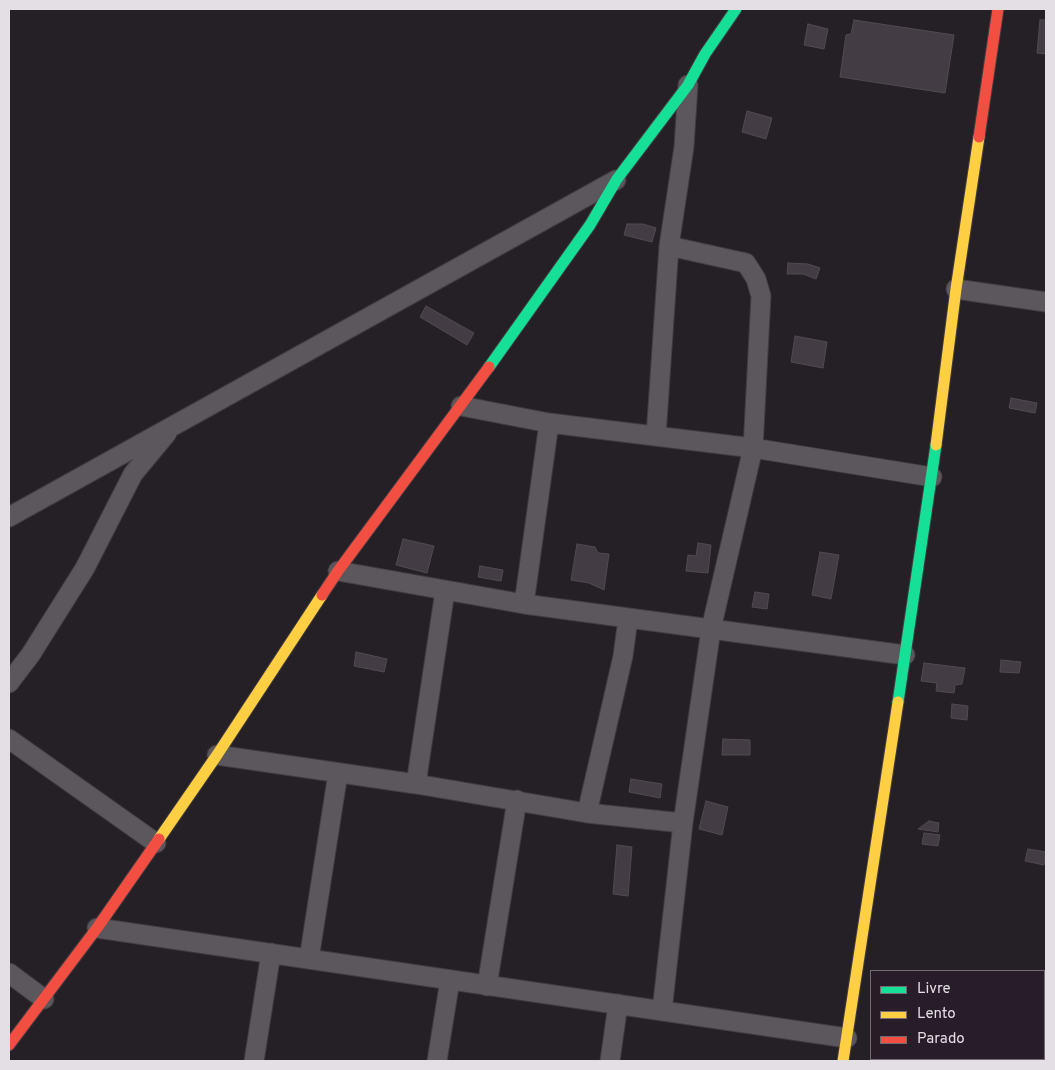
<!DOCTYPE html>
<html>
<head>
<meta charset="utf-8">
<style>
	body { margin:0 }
	#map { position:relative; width:1055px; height:1070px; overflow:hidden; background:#252025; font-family:Overpass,sans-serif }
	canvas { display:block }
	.frame { position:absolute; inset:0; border:10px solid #e4dee5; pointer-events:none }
	.legend { position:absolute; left:870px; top:970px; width:175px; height:90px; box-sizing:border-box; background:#271d28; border:1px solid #736a74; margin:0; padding:6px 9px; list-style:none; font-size:15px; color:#e4dee5 }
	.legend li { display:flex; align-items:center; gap:10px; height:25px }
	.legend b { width:25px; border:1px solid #736a74 }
</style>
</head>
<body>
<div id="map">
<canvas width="1055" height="1070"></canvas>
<div class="frame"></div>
<ul class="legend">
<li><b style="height:6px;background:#16e098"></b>Livre</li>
<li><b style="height:6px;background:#ffcf43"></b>Lento</li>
<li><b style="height:6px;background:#f24e42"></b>Parado</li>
</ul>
</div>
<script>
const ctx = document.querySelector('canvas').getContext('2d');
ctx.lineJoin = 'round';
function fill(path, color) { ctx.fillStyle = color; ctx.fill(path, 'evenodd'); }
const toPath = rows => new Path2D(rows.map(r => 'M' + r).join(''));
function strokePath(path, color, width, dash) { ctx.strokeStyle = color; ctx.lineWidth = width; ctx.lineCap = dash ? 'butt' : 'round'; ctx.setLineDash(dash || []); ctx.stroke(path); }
const building = toPath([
	[854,20,954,35,945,93,840,77,846,35,851,34,854,20],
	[1040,20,1046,20,1046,54,1037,53,1040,20],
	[808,24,828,29,824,49,804,45,808,24],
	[747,111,772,118,766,139,742,132,747,111],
	[627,224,643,224,656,228,652,242,624,235,627,224],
	[788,263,808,264,820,268,816,279,803,274,787,274,788,263],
	[426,306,474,333,467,345,420,317,426,306],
	[795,336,827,342,823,368,791,362,795,336],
	[1011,398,1037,403,1035,413,1009,408,1011,398],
	[403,539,434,546,427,573,396,565,403,539],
	[698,543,711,545,708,573,686,571,688,555,696,556,698,543],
	[577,544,595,547,598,553,609,554,604,590,589,583,571,580,577,544],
	[820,552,839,555,831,599,812,595,820,552],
	[480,566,503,570,501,581,478,577,480,566],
	[755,592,769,594,767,609,752,607,755,592],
	[356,652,387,659,384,672,354,666,356,652],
	[1001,660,1021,662,1019,673,1000,672,1001,660],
	[924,663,965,668,962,684,955,685,954,693,936,691,937,683,921,681,924,663],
	[952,704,968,706,967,720,951,718,952,704],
	[723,739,750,740,750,755,722,755,723,739],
	[631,779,662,784,660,798,629,792,631,779],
	[706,801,728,807,722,835,699,829,706,801],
	[929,821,939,823,938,832,918,829,929,821],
	[924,833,940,835,938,846,922,844,924,833],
	[617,845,632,847,628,896,613,894,617,845],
	[1028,849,1046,852,1044,865,1025,861,1028,849]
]);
fill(building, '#443c44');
strokePath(building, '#504b50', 1);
const street = toPath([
	[956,289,1046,302],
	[461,406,549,423,753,448,932,477],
	[656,436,669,246],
	[9,517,616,180],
	[338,571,524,604,905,655],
	[524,604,549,423],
	[9,683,31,654,85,568,133,474,167,433],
	[9,739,156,843],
	[217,755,416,784,587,813,683,823],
	[416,784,445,591],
	[587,813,623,656,628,619],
	[97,928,847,1038],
	[309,959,338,773],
	[9,973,44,999],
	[487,986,517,800],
	[1044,1009,1046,1009],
	[662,1011,683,823,711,629,753,448,761,296,756,279,746,263,669,246,684,147,688,85],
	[254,1061,271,953],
	[437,1061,450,980],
	[610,1061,618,1004]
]);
const fast = toPath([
	[489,367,590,225,617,179,688,85,705,54,736,9],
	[898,702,936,445]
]);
const slow = toPath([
	[936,445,956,289,979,137],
	[159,839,217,755,322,595],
	[843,1061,898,702]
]);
const jam = toPath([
	[979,137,998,9],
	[322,595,338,571,489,367],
	[9,1045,97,928,159,839]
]);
strokePath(street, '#413c41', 21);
strokePath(fast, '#413c41', 13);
strokePath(slow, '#413c41', 13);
strokePath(jam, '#413c41', 13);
strokePath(street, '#5c575c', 19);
strokePath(fast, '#16e098', 11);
strokePath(slow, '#ffcf43', 11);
strokePath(jam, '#f24e42', 11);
</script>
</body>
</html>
